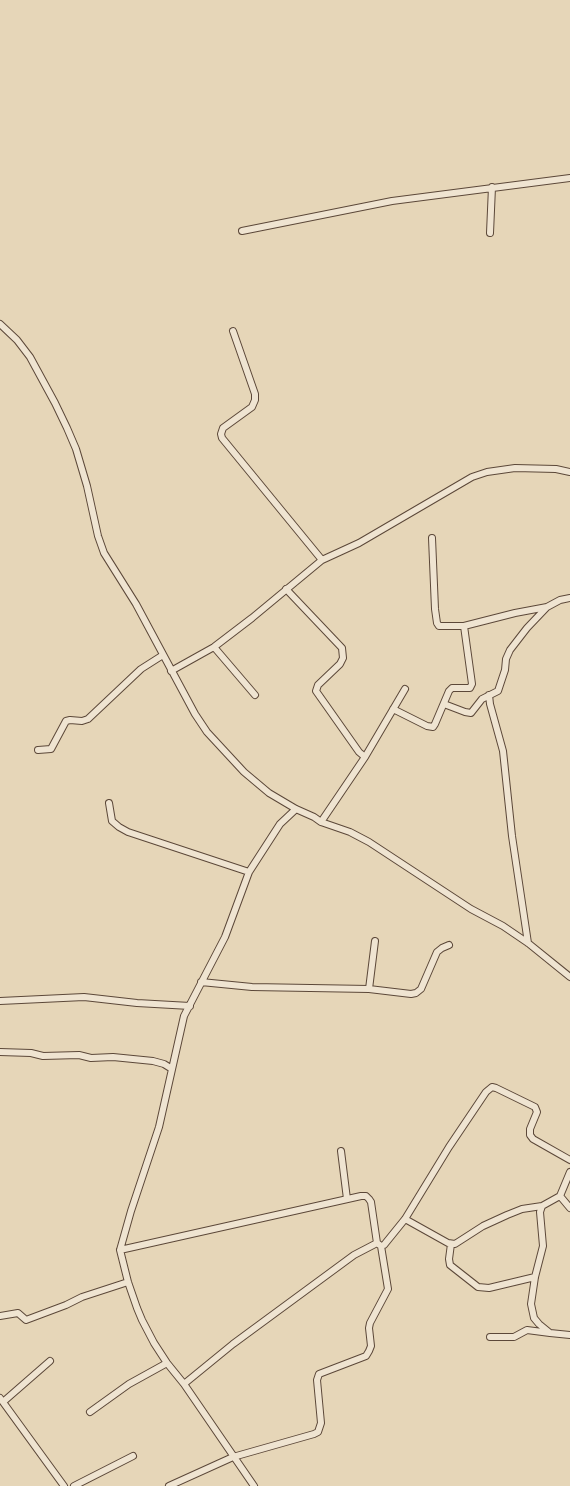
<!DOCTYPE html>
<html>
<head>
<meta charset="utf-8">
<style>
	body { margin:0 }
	canvas { display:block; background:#e6d6b8 }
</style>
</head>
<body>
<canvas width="570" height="1486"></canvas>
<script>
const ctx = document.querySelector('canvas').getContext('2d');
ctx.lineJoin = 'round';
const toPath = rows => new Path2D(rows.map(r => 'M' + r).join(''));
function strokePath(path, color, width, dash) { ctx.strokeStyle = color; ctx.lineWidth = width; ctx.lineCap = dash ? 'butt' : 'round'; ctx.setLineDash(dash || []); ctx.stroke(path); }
const minor = toPath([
	[242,231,392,201,570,178],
	[490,233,492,187],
	[0,324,17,340,30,357,55,403,67,428,76,449,87,486,98,536,104,553,136,604,195,714,207,732,244,772,269,793,296,809,314,817,321,822,350,832,369,842,471,909,503,926,528,943,570,977],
	[233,331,255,394,255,400,252,407,223,428,221,434,222,438,322,560],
	[432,538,435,609,437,623,439,626,464,626,515,613,547,607,560,600,570,598],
	[286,589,342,648,343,658,340,664,318,685,316,691,359,752,365,757,321,822],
	[214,647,255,695],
	[171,671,214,647,252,618,322,560,359,543,472,477,487,472,515,468,556,469,570,472],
	[489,695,490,704,503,751,512,836,528,943],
	[444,704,465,712,471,713,482,699,498,691,505,670,506,659,510,650,527,628,547,607],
	[393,709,427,726,433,727,435,724,449,691,452,688,470,688,472,684,464,626],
	[38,750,51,749,66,721,70,720,82,721,88,719,141,669,163,655],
	[365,757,405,689],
	[109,803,112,821,119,827,128,832,249,872],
	[201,982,252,987,369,989,411,994,416,993,421,989,437,952,442,948,449,945],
	[369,989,375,941],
	[0,1001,84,997,137,1003,190,1006],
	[0,1052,31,1053,43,1056,79,1055,91,1058,113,1057,153,1061,164,1064,172,1069],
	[341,1151,347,1199],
	[570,1172,560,1196,542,1206,540,1212,543,1246,535,1277,531,1304,534,1318,539,1324,550,1333,570,1335],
	[560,1196,570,1208],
	[405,1219,448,1243,455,1244,483,1226,507,1215,522,1209,542,1206],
	[451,1244,449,1259,450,1265,478,1287,489,1288,535,1277],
	[120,1250,361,1196,366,1196,369,1199,371,1202,377,1243,381,1246,384,1245,405,1219,449,1147,486,1092,492,1087,496,1088,535,1107,537,1112,530,1129,530,1135,533,1139,570,1160],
	[0,1316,18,1313,26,1320,66,1305,82,1297,128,1282],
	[490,1337,514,1337,527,1330,550,1333],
	[184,1384,233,1344,354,1255,377,1243],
	[0,1398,64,1486],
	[3,1402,50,1361],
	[90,1412,129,1384,167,1363],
	[74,1486,133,1456],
	[169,1486,233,1457,314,1434,318,1432,321,1423,317,1380,319,1374,366,1356,369,1351,371,1346,369,1328,370,1323,388,1289,381,1246],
	[254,1486,184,1384,167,1363,154,1343,142,1320,137,1308,128,1282,120,1250,131,1211,159,1127,184,1016,225,937,249,872,280,824,296,809]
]);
strokePath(minor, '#5c4839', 8);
strokePath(minor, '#efe4d1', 6);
</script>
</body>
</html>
